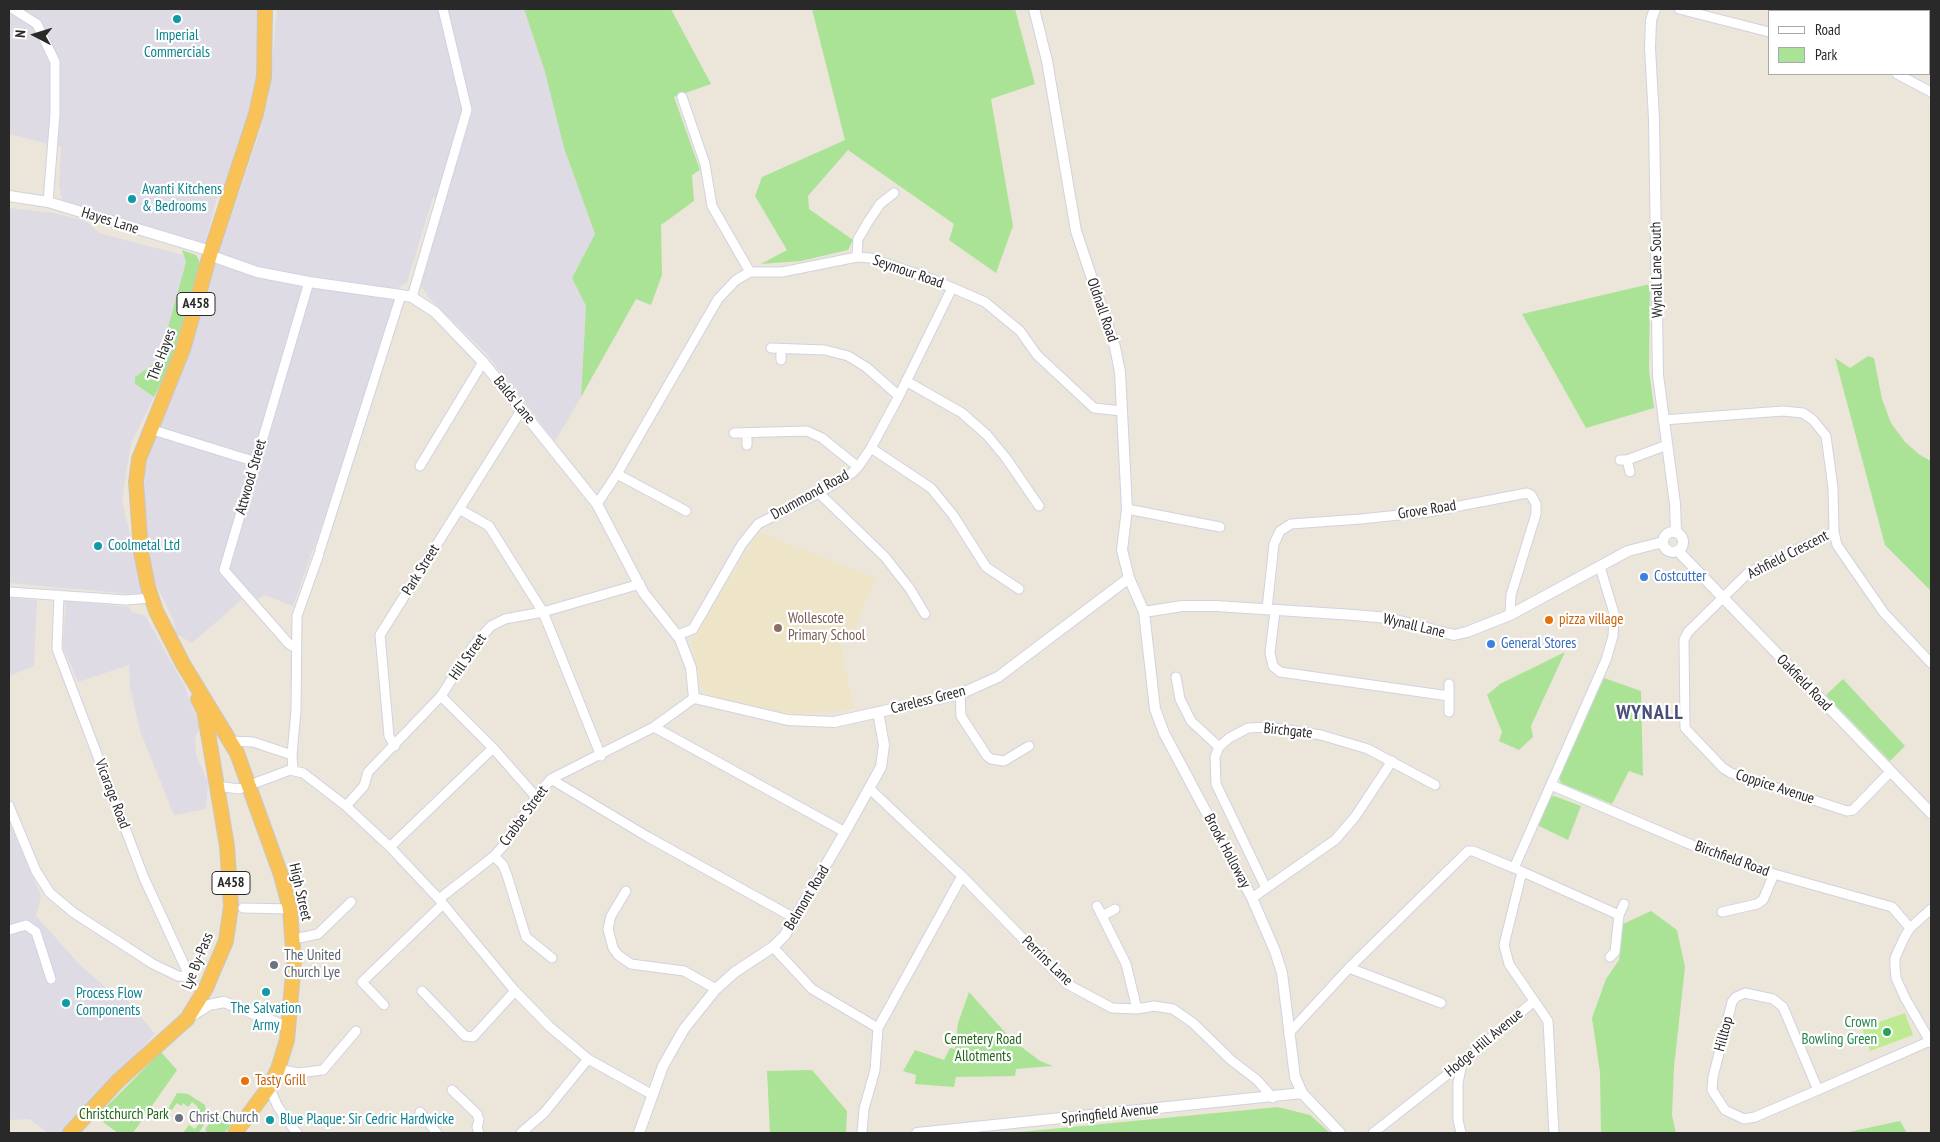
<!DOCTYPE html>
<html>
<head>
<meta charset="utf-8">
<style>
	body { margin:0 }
	#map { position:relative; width:1940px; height:1142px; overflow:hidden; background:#ece5da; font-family:"PT Sans Narrow",sans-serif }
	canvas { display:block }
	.frame { position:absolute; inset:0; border:10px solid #292929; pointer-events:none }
	.legend { position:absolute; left:1768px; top:10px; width:162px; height:65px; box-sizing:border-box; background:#fff; border:1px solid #a9a9a9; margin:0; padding:6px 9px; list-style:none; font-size:15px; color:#292929 }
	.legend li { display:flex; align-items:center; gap:10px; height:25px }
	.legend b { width:25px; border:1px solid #a9a9a9 }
	.north { position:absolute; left:10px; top:10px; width:50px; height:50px; -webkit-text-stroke:4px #fff; paint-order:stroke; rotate:275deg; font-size:14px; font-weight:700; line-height:20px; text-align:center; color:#292929 }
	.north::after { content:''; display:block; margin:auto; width:18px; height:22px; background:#292929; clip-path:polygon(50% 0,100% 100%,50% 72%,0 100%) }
</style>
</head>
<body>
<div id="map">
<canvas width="1940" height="1142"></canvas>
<div class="frame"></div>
<ul class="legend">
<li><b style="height:6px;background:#fff"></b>Road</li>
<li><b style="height:14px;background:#aae396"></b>Park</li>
</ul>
<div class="north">N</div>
</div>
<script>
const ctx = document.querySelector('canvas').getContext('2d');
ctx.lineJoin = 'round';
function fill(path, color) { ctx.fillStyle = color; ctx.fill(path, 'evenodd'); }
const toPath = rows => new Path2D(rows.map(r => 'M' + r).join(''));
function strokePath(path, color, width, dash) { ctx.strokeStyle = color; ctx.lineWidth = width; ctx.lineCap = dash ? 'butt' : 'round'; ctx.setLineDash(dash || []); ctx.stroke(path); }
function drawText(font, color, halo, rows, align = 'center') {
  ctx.font = font + ' "PT Sans Narrow",sans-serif'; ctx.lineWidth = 4.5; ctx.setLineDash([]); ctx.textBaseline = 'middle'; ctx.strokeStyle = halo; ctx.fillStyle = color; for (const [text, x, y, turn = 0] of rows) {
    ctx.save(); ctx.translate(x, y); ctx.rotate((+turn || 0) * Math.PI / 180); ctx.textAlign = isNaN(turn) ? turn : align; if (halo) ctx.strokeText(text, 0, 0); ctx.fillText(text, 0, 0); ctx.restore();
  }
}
fill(toPath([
	[9,9,258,9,256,80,250,115,223,191,219,190,205,243,62,200,59,186,61,147,9,134],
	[277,9,524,9,545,72,564,148,595,234,573,278,586,306,581,397,555,441,485,352,430,299,420,284,444,200,433,197,407,282,398,288,357,425,293,606,264,595,255,601,248,594,192,643,176,634,173,619,151,574,143,522,145,473,150,450,191,348,219,252,261,128,269,95],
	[9,208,53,213,86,221,99,233,183,255,186,262,159,360,135,377,135,385,154,397,131,443,122,500,144,595,9,583],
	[9,598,37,600,34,666,9,676],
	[66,601,129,607,132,612,145,615,185,687,200,728,195,737,196,755,208,782,206,809,174,815,140,731,130,687,129,665,78,682,63,647],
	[9,821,41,896,36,916,80,965,118,998,121,995,127,1000,155,1034,61,1133,48,1133,29,1119,9,1120]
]), '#dedbe4');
fill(toPath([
	[760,532,876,578,850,638,840,642,854,709,795,715,712,697,701,687,691,643,743,556]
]), '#eee5c9');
fill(toPath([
	[524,9,671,9,711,84,674,97,700,170,692,175,694,201,661,225,662,275,651,305,636,299,581,397,586,306,572,278,595,234,564,148,545,72],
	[812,9,1015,9,1035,84,991,99,1013,226,996,273,949,240,954,224,848,150,808,196,809,209,853,240,848,250,801,261,761,264,787,250,755,196,762,177,845,140],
	[182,250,196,255,199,260,199,270,185,322,167,371,154,397,135,384,135,377,159,360,186,262],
	[1650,284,1649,370,1654,408,1586,428,1522,314],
	[1868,356,1874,358,1882,399,1891,423,1905,442,1920,455,1931,461,1931,591,1885,545,1835,358,1850,368],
	[1565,652,1531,726,1533,737,1519,750,1499,741,1502,732,1487,695,1500,684],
	[1604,678,1641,691,1643,776,1629,771,1612,804,1561,783,1559,777],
	[1843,679,1905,746,1890,761,1826,695],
	[1554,796,1581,806,1568,840,1537,825,1549,798],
	[1651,911,1677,930,1685,967,1674,1067,1672,1115,1676,1133,1601,1133,1600,1072,1592,1018,1606,979,1619,960,1623,924],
	[969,992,1011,1039,1040,1061,1053,1066,1016,1069,1015,1076,956,1077,954,1087,915,1084,916,1075,903,1071,915,1050,944,1060,950,1048,955,1049,958,1023],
	[161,1052,177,1070,133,1133,118,1133,96,1117],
	[812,1070,847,1111,846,1133,770,1133,767,1071],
	[177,1093,188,1094,205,1105,207,1119,199,1133,183,1133,189,1125,195,1129,201,1121,193,1115,198,1107,192,1102,188,1107,183,1103,181,1106,177,1103,171,1111,168,1109],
	[1278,1107,1310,1115,1330,1133,1009,1133],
	[219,1111,234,1122,225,1132,208,1133,205,1130,215,1114],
	[1900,1121,1907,1133,1844,1133]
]), '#aae396');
fill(toPath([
	[1905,1013,1913,1035,1870,1051,1862,1028]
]), '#beeb91');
const minor = toPath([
	[13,9,37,24,55,62,55,114,48,202],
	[1679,9,1769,32],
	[1897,74,1931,92],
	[682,97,705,164,712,206,750,272],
	[857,257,858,239,868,222,880,204,894,193],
	[412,297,467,110,443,9],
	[771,348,825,350,848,356,866,367,899,396],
	[781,360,781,349],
	[906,381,962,413,987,435,1006,458,1039,506],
	[1663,420,1783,411,1803,413,1813,420,1826,436,1833,488,1834,532,1748,573,1688,632,1684,640,1685,728,1723,768,1731,773,1847,811,1853,810,1890,772],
	[150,429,256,462],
	[734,433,807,431,822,438,858,467],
	[747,445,747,433],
	[871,448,931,488,953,515,986,567,1019,589],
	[1620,460,1627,460,1667,445],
	[1627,460,1630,472],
	[420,466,483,362],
	[617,474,686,511],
	[819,493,885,557,910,589,925,614],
	[597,504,617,474,718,299,736,280,750,272,782,272,857,257,870,258,932,279,985,302,1020,331,1037,355,1094,408,1122,411],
	[459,509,489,526,543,612,601,756],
	[1127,509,1220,527],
	[1834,532,1837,545,1884,613,1931,663],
	[320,550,401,295],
	[9,592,126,600,151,598],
	[59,595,57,649,144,878,194,986],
	[1267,609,1274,544,1280,531,1291,524,1361,519,1428,512,1527,493,1531,495,1536,504,1536,514,1511,595,1510,615],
	[1275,611,1270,653,1273,666,1280,672,1449,696],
	[678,635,693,629,742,544,758,524,819,493,852,473,858,467,871,448,899,396,952,288],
	[296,648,289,644,224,570,309,282],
	[1176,677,1180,699,1191,721,1219,747],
	[960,694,961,716,987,756,991,759,1004,761,1029,746],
	[441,696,493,748,536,797],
	[1449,712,1449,684],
	[654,727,845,832],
	[231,741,253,742,292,755],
	[395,746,389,736,380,635,522,409],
	[293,770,292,755,296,710,297,616,319,554],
	[551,779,648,837,796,919],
	[1551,785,1706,851,1774,874,1892,907,1910,928],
	[216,786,239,789,290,770,303,773,346,806,390,847,439,899,515,991,550,1027,588,1059,651,1094],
	[870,789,962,876,1067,984,1112,1008,1137,1009,1154,1006,1173,1009,1193,1023,1231,1060,1257,1080,1273,1098],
	[9,806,36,871,50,893,74,913,153,964,178,976,188,977],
	[346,806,364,786,368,772,441,696,473,646,491,626,505,619,543,612,640,584],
	[390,847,493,748],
	[494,856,503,865,507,875,526,937,552,958],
	[1514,868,1606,660,1613,636,1614,613,1600,567],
	[1522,872,1504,945,1509,964,1548,1021,1554,1133],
	[1266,888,1216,784,1215,757,1219,747,1229,738,1248,728,1269,727,1321,735,1368,749,1435,785],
	[626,891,611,916,608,929,613,948,618,955,631,964,684,971,716,989],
	[1252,898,1335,840,1355,817,1392,761],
	[439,899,494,856,505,844,536,797,551,779,654,727,694,698],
	[1097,906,1126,964,1137,1009],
	[243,908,290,909],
	[1931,909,1910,928,1904,938,1895,958,1895,967,1896,978,1905,998,1931,1043],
	[1722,912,1757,904,1763,900,1774,874],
	[1102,916,1115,909],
	[9,930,26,925,36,932,51,979],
	[294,939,318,934,351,902],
	[773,947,812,989,878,1028],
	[1610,957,1615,952,1619,915,1624,904],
	[1349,968,1441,1003],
	[422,991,465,1036,473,1037,515,991],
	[384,1005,362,982,443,904],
	[1289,1033,1349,968,1468,851,1473,851,1514,868,1619,915],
	[278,1069,298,1073,323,1070,356,1031],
	[269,1087,278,1107,297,1133],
	[452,1090,477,1114,479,1120,477,1127,479,1133],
	[1818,1090,1783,1007,1773,999,1745,993,1736,997,1732,1002,1713,1077,1712,1090,1725,1110,1744,1119,1755,1117,1818,1090,1930,1041],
	[420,1112,437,1133],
	[521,1133,544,1113,588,1059],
	[862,1133,864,1109,875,1070,878,1028,962,876],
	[1373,1133,1462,1063,1534,1001],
	[1461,1133,1458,1120,1458,1083,1462,1063]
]);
const tertiary = toPath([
	[1034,9,1047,61,1076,231,1115,347,1120,372,1127,509,1122,550,1129,578,1144,612,1155,709,1164,733,1252,898,1275,951,1282,973,1295,1077,1302,1093,1340,1133],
	[1655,9,1651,20,1650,48,1654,119,1658,375,1675,504,1676,531],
	[9,196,48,202,211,251],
	[209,255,257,272,309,282,401,295,412,297,435,312,483,362,597,504,643,592,680,639,691,668,694,698,788,720,834,722,960,694,998,677,1129,578],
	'1663 542a10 10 0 1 1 20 0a10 10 0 1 1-20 0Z',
	[1678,551,1931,813],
	[1144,612,1182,606,1216,606,1354,615,1388,618,1454,635,1467,632,1510,615,1628,551,1663,542],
	[190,1017,209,1005,224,1002,290,1028],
	[639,1133,663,1066,684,1029,716,989,735,972,773,947,785,935,845,832,881,767,884,745,878,712],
	[917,1133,1302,1093]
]);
const trunk = toPath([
	[70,1133,118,1081,187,1019,206,988,226,941,231,906,227,846,209,739,204,711,198,699],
	[235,1133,269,1087,278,1069,287,1040,294,962,290,909,281,875,237,753,183,664,156,611,148,587,141,552,136,482,139,459,183,349,211,251,256,114,264,77,265,9]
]);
strokePath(minor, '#d0d2e2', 11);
strokePath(tertiary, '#d0d2e2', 12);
strokePath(trunk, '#c7c7c7', 16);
strokePath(minor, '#fff', 9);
strokePath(tertiary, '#fff', 10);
strokePath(trunk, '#f8c256', 14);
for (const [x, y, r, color] of [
	[177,19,5,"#0f9aa8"],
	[132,199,5,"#0f9aa8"],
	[98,546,5,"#0f9aa8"],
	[1644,577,5,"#3f7fe0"],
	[1549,620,5,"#e8710a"],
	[778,628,5,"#8d6e63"],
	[1491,644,5,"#3f7fe0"],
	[274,965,5,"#6b7280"],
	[266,992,5,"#0f9aa8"],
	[66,1003,5,"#0f9aa8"],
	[1887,1032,5,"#2e9e5b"],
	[245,1081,5,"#e8710a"],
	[179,1118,5,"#6b7280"],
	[270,1120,5,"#0f9aa8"]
]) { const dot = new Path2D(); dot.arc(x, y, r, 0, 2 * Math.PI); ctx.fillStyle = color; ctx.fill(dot); strokePath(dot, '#fff', 2); }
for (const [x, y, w] of [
	[196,304,38],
	[231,883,38]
]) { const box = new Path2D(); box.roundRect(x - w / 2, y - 11.5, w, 23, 4); ctx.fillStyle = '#fff'; ctx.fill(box); strokePath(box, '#292929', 1); }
drawText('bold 14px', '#292929', null, [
	["A458",196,304],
	["A458",231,883]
]);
drawText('15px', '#0d838f', '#fff', [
	["Imperial",177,36,"center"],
	["Commercials",177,53,"center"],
	["Avanti Kitchens",142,190],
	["& Bedrooms",142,207],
	["Coolmetal Ltd",108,546],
	["Process Flow",76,994],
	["Components",76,1011],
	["The Salvation",266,1009,"center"],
	["Army",266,1026,"center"],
	["Blue Plaque: Sir Cedric Hardwicke",280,1120]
], 'left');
drawText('15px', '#292929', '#fff', [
	["Hayes Lane",110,221,17],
	["Wynall Lane South",1657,270,-91],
	["Seymour Road",908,272,19],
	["Oldnall Road",1102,310,71],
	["The Hayes",162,355,-69],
	["Balds Lane",514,400,51],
	["Attwood Street",251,477,-74],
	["Drummond Road",810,495,-29],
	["Grove Road",1427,510,-9],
	["Ashfield Crescent",1788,555,-27],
	["Park Street",421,570,-58],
	["Wynall Lane",1414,626,13],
	["Hill Street",468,657,-55],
	["Oakfield Road",1804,683,46],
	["Careless Green",928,700,-14],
	["Birchgate",1288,731,6],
	["Coppice Avenue",1775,787,18],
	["Vicarage Road",112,794,69],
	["Crabbe Street",524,816,-54],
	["Brook Holloway",1227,851,62],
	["Birchfield Road",1732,859,20],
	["High Street",300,892,77],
	["Belmont Road",807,898,-59],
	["Lye By-Pass",198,961,-68],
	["Perrins Lane",1047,961,44],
	["Hilltop",1724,1034,-75],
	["Hodge Hill Avenue",1484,1043,-40],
	["Springfield Avenue",1110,1114,-6]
]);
drawText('15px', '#366cbe', '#fff', [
	["Costcutter",1654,577],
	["General Stores",1501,644]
], 'left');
drawText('15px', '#785e54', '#fff', [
	["Wollescote",788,619],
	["Primary School",788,636]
], 'left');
drawText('15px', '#c56008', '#fff', [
	["pizza village",1559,620],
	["Tasty Grill",255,1081]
], 'left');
drawText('15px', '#5b616d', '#fff', [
	["The United",284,956],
	["Church Lye",284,973],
	["Christ Church",189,1118]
], 'left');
drawText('15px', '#27864d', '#fff', [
	["Crown",1877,1023],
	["Bowling Green",1877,1040]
], 'right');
drawText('15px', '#236619', '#fff', [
	["Cemetery Road",983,1040],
	["Allotments",983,1057],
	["Christchurch Park",124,1115]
]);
ctx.letterSpacing = '1px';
drawText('bold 20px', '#494e7a', '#fff', [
	["WYNALL",1650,713]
]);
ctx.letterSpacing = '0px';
</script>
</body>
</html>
